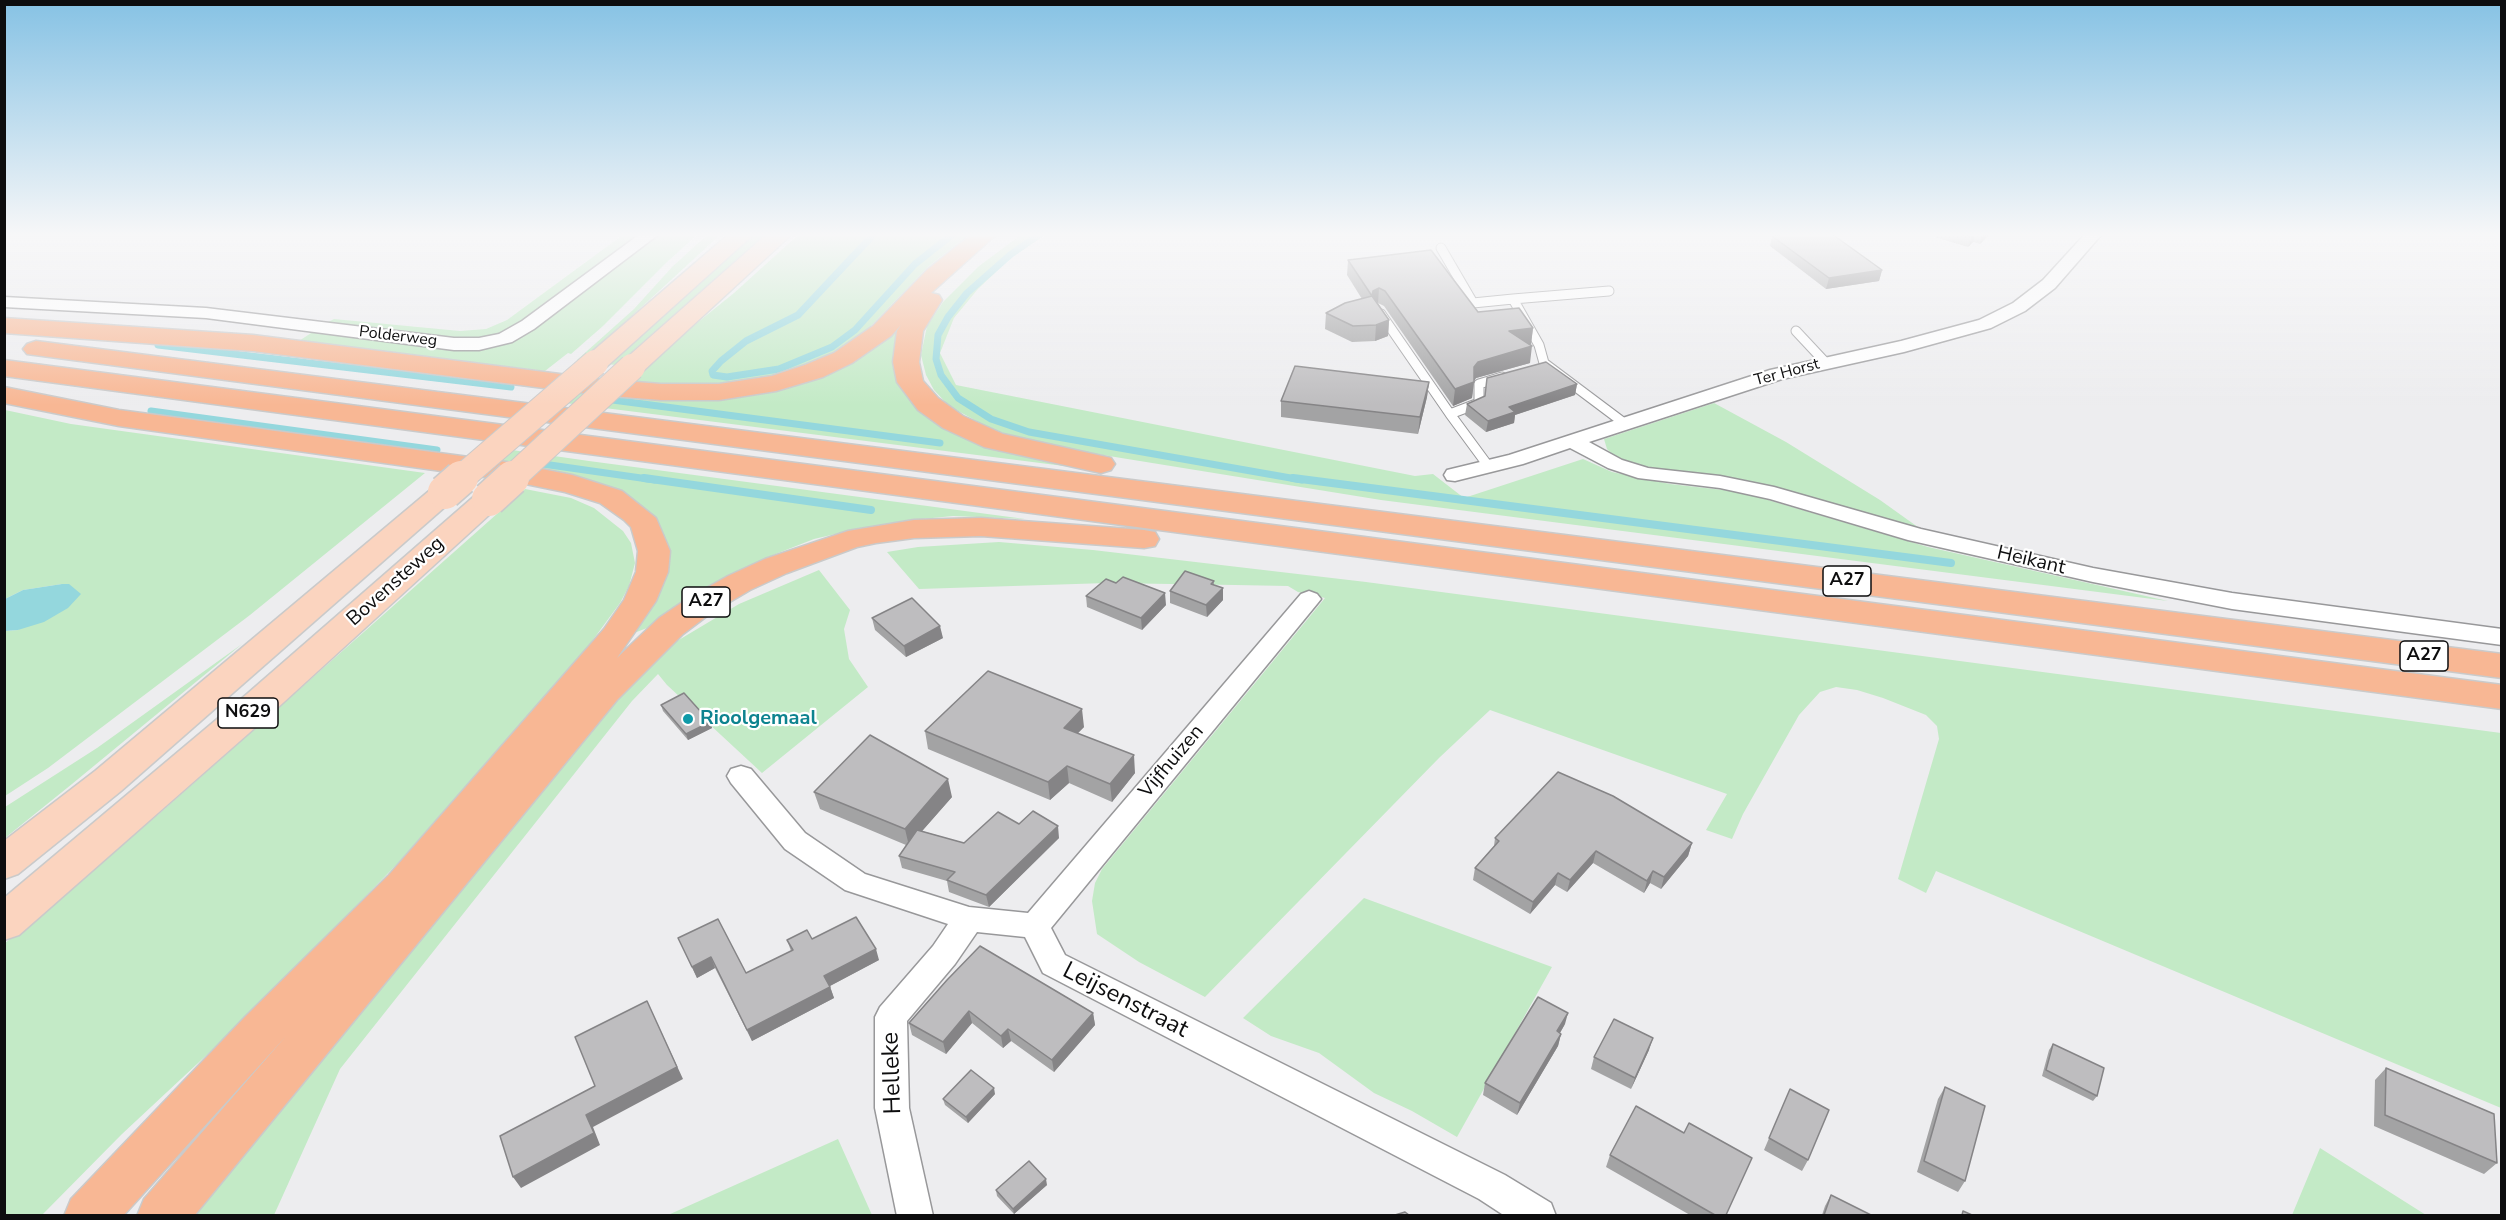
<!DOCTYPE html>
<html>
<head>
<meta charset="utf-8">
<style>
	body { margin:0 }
	#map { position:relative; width:2506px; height:1220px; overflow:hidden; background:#ededef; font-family:"Nunito Sans",sans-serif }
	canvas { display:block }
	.frame { position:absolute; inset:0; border:6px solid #0d0d0e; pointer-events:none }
</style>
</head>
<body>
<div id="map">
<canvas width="2506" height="1220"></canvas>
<div class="frame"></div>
</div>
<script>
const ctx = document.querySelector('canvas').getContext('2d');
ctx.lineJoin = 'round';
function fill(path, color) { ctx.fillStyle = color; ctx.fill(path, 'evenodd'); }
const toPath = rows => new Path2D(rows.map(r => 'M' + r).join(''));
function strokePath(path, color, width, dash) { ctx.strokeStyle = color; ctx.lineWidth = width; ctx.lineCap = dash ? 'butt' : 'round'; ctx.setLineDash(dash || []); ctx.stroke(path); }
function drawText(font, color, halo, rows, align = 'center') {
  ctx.font = font + ' "Nunito Sans",sans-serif'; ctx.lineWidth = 4.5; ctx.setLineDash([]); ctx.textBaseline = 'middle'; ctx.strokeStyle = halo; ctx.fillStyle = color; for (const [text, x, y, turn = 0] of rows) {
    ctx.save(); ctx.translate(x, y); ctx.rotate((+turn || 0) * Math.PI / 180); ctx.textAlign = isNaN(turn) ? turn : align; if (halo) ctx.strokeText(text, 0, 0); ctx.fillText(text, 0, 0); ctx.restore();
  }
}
fill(toPath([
	[624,234,645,234,515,331,472,341,324,324,334,319,460,331,486,329,507,320],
	[656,234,698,234,666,263,603,326,571,354,568,353,545,371,299,341,314,331,484,346],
	[708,234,721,234,583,361,577,360,634,309,672,267],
	[752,234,766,234,617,365,605,364],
	[799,234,970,234,929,266,867,330,827,357,785,373,728,383,670,385,630,381,656,356,734,293],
	[993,234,1000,234,977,250,935,287,911,317,913,400,1072,465,1072,467,565,403,579,391,628,396,811,377],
	[1022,234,1047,234,1012,257,978,289,954,318,940,353,956,385,1415,476,1433,474,1464,498,1583,459,1612,472,1670,484,1741,492,1928,547,2168,601,1381,500,1078,451,1021,439,991,429,949,406,934,390,926,375,921,355,927,326,943,302,979,266],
	[1714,403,1786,442,1880,500,1929,535,1731,479,1630,465,1616,458,1607,449,1604,439],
	[5,410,71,424,425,473,250,615,48,768,5,796,5,631,18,630,62,584,23,590,5,599],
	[512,450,589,461,1025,519,953,516,912,520,861,528,814,539,768,557,723,580,660,623,634,633,661,568,607,488,569,474,532,466,499,462],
	[525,489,571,498,594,508,623,531,631,543,635,563,629,586,620,603,584,652,398,863,256,1009,122,1134,42,1215,5,1215,4,944,161,812],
	[999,542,1093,550,1366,582,2501,733,2501,1108,1936,871,1926,893,1898,879,1939,739,1937,726,1926,715,1883,698,1857,690,1836,687,1820,692,1799,715,1743,814,1732,839,1706,830,1727,794,1490,710,1439,758,1205,997,1139,962,1097,934,1092,901,1095,883,1102,869,1325,598,1298,592,1288,586,1235,585,1107,583,919,589,887,552,918,547],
	[819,570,850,610,844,629,849,659,868,687,762,773,667,685,658,674,632,701,340,1069,274,1215,184,1216,597,716,667,647,739,604],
	[242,644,72,784,5,838,5,807,97,748],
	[1364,898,1552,967,1457,1137,1412,1111,1374,1093,1319,1053,1271,1036,1243,1018],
	[838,1139,872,1215,668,1215],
	[2320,1148,2426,1215,2292,1215]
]), '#c3eac6');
fill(toPath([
	[62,584,69,584,81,594,68,608,44,622,18,630,5,631,5,599,23,590]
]), '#94d7dd');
strokePath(toPath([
	[874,234,798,315,746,341,721,361,712,371,713,375,727,377,779,369,832,347,855,330,915,264,953,234],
	[1040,234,1010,255,967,293,948,317,938,335,936,359,941,375,958,398,991,419,1029,432,1302,480],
	[158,345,511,387],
	[605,399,940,443],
	[151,411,437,450],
	[536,463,655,480]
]), '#94d7dd', 7);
strokePath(toPath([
	[644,478,871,510],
	[1293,478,1951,563]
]), '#94d7dd', 8);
const lane = toPath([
	[1441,248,1473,303,1513,299],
	[1609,291,1513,299,1539,345,1544,363,1624,423],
	[1381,314,1450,414],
	[1796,331,1825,362],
	[1489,467,1450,414,1479,403,1479,384,1502,377]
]);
const street = toPath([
	[640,234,659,234,534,329,512,342,479,350,454,350,206,318,4,307,4,297,206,308,454,338,479,338,499,334,522,321,640,234],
	[2085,234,2102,234,2055,288,2025,311,1991,328,1904,352,1782,379,1589,442,1622,460,1648,468,1720,476,1774,487,1921,529,2093,568,2232,593,2502,629,2502,645,2232,609,2093,582,1908,540,1770,499,1720,488,1638,478,1608,468,1570,448,1523,464,1455,481,1447,480,1444,475,1447,470,1509,455,1770,370,1901,341,1979,320,2013,303,2043,280,2085,234],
	[1309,591,1317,594,1321,599,1317,604,1051,928,1065,955,1505,1175,1551,1203,1556,1216,1505,1216,1479,1199,1043,973,1025,937,977,932,955,964,907,1021,909,1108,933,1216,897,1216,875,1108,875,1017,880,1007,933,946,948,924,845,890,785,849,731,783,727,776,731,769,741,766,751,769,805,833,865,874,969,907,1028,913,1301,594,1309,591]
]);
const primary = toPath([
	[729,234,754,234,604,369,595,371,586,369,582,363,586,357,729,234],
	[767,234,792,234,641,373,632,375,623,373,619,367,623,361,767,234],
	[445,483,455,486,460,492,455,498,121,791,18,874,4,879,4,841,95,771,435,486,445,483],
	[489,490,500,493,504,499,500,505,273,712,19,935,4,940,4,898,247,694,478,493,489,490]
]);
const highway = toPath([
	[972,234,997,234,931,293,939,295,942,300,923,331,919,362,923,381,938,398,963,416,1003,434,1111,458,1115,464,1111,470,1101,473,984,447,943,428,918,410,897,382,893,362,897,331,901,325,891,336,852,363,823,377,776,391,719,400,661,400,599,395,253,351,4,333,4,318,253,335,599,379,661,384,719,384,772,376,805,365,834,353,873,326,927,270,972,234],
	[36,341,2502,654,2502,678,27,354,23,349,27,344,36,341],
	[4,360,2502,685,2502,709,4,376,4,360],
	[4,387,119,410,506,462,572,475,622,491,656,518,670,551,668,572,656,601,617,658,659,618,687,599,728,576,765,559,848,531,914,520,981,518,1144,530,1155,532,1159,539,1155,546,1144,548,981,536,914,538,876,543,857,547,787,573,750,590,711,613,683,634,617,700,194,1216,137,1216,144,1199,287,1035,123,1216,64,1216,71,1199,245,1017,389,875,604,629,624,600,636,572,638,551,631,527,624,520,600,503,565,492,506,480,119,426,4,403,4,387]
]);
strokePath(lane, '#98989a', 11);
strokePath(street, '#98989a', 3);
strokePath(primary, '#cacaca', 3);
strokePath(highway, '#cacaca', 3);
strokePath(lane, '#fff', 9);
fill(street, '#fff');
fill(primary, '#fbd4bf');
fill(highway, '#f8b794');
const primaryBridgeFar1 = toPath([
	[459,480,595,363],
	[510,480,632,367]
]);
const primaryBridge = toPath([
	[445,492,461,478],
	[489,499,512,478]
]);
strokePath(primaryBridgeFar1, '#cacaca', 28, []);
strokePath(primaryBridge, '#cacaca', 37, []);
strokePath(primaryBridgeFar1, '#fbd4bf', 26);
strokePath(primaryBridge, '#fbd4bf', 34);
fill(toPath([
	[1931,234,1990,234,1980,244,1973,242,1968,247,1931,236],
	[1772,236,1882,270,1879,281,1826,289,1770,246],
	[1348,260,1478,312,1533,328,1531,344,1529,345,1530,363,1476,378,1474,381,1472,398,1453,406,1384,306,1378,303,1389,320,1388,336,1375,341,1352,342,1325,329,1326,313,1362,299,1347,275],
	[1429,382,1427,397,1418,434,1281,417,1281,401],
	[1577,384,1575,395,1515,415,1514,423,1486,432,1465,415,1467,404],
	[1214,581,1214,585,1223,600,1207,617,1170,603,1170,591],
	[1086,596,1166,605,1142,630,1087,607],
	[872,618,943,638,906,657,875,630],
	[661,705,710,722,712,728,688,740,663,711],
	[1084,727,1078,733,1135,773,1112,802,1069,783,1050,800,928,749,925,731],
	[814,792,952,797,922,831,964,843,1019,824,1059,838,989,907,949,892,947,881,902,868,899,856,906,845,820,809],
	[1495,838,1692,843,1688,856,1661,889,1650,883,1644,893,1593,863,1567,892,1555,885,1530,914,1473,880,1475,868,1494,846],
	[678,938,746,973,791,951,787,940,812,939,879,960,830,986,834,998,752,1041,715,968,697,978],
	[947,980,1093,1013,1095,1025,1054,1072,1011,1041,1003,1048,972,1023,946,1054,912,1035,909,1023],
	[1565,1024,1560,1033,1561,1034,1558,1046,1517,1115,1483,1095,1485,1083],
	[2053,1044,2097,1096,2093,1101,2042,1076,2049,1050],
	[1649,1050,1631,1089,1591,1069,1594,1057],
	[2386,1068,2497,1163,2484,1174,2374,1126,2375,1080],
	[1945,1087,1965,1181,1958,1192,1917,1172,1938,1099],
	[1790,1089,1808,1160,1802,1171,1764,1150],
	[995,1094,968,1123,945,1105,943,1099],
	[1610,1155,1726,1215,1690,1215,1606,1167],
	[1047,1185,1014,1214,997,1196,996,1190],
	[1831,1195,1871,1215,1822,1215,1825,1206]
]), '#a3a3a4');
fill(toPath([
	[1975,234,1976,234,1973,242,1968,247,1972,237],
	[1983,234,1990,234,1980,244],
	[1882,270,1879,281,1826,289,1829,278],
	[1379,288,1378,303,1372,296,1373,291],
	[1389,320,1388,336,1375,341,1376,325],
	[1533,328,1531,344,1507,347,1509,331],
	[1532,346,1530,363,1476,378,1473,382,1474,382,1472,398,1453,406,1455,389,1478,362],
	[1429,382,1427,397,1418,434,1420,417],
	[1577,384,1575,395,1515,415,1514,423,1486,432,1488,421,1509,407],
	[1223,588,1223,600,1207,617,1206,605],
	[1165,593,1166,605,1142,630,1141,618],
	[940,626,943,638,906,657,904,646],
	[1082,709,1084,727,1066,745,1064,728],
	[710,722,712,728,688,740,686,734],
	[1134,755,1135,773,1112,802,1110,784],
	[1067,766,1069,783,1050,800,1048,782],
	[948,779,952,797,909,846,905,829],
	[1058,826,1059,838,989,907,986,895],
	[1692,843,1688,856,1661,889,1664,877],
	[1596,851,1593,863,1567,892,1570,880],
	[1653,871,1650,883,1644,893,1647,881],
	[1558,873,1555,885,1530,914,1533,902],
	[876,949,879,960,828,987,824,976],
	[711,957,715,968,697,978,692,967],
	[830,987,834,998,752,1041,747,1030],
	[647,1001,683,1079,593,1127,600,1145,521,1188,513,1177,586,1115],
	[969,1011,972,1023,946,1054,943,1042],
	[1093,1013,1095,1025,1054,1072,1052,1060],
	[1568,1013,1565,1024,1554,1043,1557,1031],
	[1008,1029,1011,1041,1003,1048,1001,1036],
	[1561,1034,1558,1046,1517,1115,1520,1103],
	[1653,1038,1649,1050,1631,1089,1635,1078],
	[994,1088,995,1094,968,1123,966,1117],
	[1046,1179,1047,1185,1014,1214,1013,1209]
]), '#858486');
const building = toPath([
	[1785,234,1832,234,1882,270,1829,278,1772,236,1785,234],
	[1961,234,1975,234,1972,237,1961,234],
	[1431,250,1478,312,1519,308,1533,328,1509,331,1532,346,1478,362,1474,367,1474,382,1455,389,1385,291,1379,288,1373,291,1372,296,1389,320,1376,325,1353,326,1326,313,1345,303,1372,296,1348,260,1431,250],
	[1546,362,1577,384,1509,407,1515,412,1488,421,1467,404,1485,396,1487,378,1546,362],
	[1295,366,1429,382,1420,417,1281,401,1295,366],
	[1185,571,1214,581,1211,584,1223,588,1206,605,1170,591,1185,571],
	[1123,577,1165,593,1141,618,1086,596,1106,579,1116,583,1123,577],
	[912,598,940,626,904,646,872,618,912,598],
	[988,671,1082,709,1064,728,1134,755,1110,784,1067,766,1048,782,925,731,988,671],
	[684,693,710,722,686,734,661,705,684,693],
	[870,735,948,779,905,829,814,792,870,735],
	[1558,772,1613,796,1692,843,1664,877,1653,871,1647,881,1596,851,1570,880,1558,873,1533,902,1475,868,1499,841,1495,838,1558,772],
	[1033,811,1058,826,986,895,947,880,955,872,899,856,917,830,964,843,998,812,1019,824,1033,811],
	[856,917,876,949,824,976,830,987,747,1030,711,957,692,967,678,938,718,919,746,973,793,950,787,940,807,930,812,939,856,917],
	[980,946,1093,1013,1052,1060,1008,1029,1001,1036,969,1011,943,1042,909,1023,947,980,980,946],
	[1538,997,1568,1013,1557,1031,1561,1034,1520,1103,1485,1083,1538,997],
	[647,1001,677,1067,586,1115,594,1133,513,1177,500,1136,595,1086,575,1037,647,1001],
	[1614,1019,1653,1038,1635,1078,1594,1057,1614,1019],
	[2053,1044,2104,1068,2097,1096,2046,1070,2053,1044],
	[2386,1068,2494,1114,2497,1163,2385,1115,2386,1068],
	[971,1070,994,1088,966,1117,943,1099,971,1070],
	[1945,1087,1985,1106,1965,1181,1924,1161,1945,1087],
	[1790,1089,1829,1110,1808,1160,1769,1138,1790,1089],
	[1636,1106,1684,1133,1689,1123,1752,1158,1726,1215,1715,1215,1610,1155,1636,1106],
	[1029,1161,1046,1179,1013,1209,996,1190,1029,1161],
	[1831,1195,1871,1215,1824,1215,1831,1195],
	[1963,1211,1972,1215,1962,1215,1963,1211],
	[1405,1212,1409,1215,1395,1215,1405,1212]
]);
fill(building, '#bebdbf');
strokePath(building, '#858486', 1.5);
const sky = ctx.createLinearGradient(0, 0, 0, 405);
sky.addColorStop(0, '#86c2e4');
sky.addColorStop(0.58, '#f7f7f8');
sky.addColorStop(1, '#f7f7f800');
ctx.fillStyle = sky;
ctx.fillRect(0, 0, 2506, 405);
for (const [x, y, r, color] of [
	[688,719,6,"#0f9aa8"]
]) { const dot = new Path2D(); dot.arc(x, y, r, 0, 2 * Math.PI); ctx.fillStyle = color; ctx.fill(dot); strokePath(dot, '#fff', 2); }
drawText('16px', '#0d0d0e', '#fff', [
	["Polderweg",398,337,7],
	["Ter Horst",1787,373,-15]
]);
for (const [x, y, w] of [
	[1847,581,48],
	[706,602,48],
	[2424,656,48],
	[248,713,60]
]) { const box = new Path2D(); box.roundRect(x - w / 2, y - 15, w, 30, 4.5); ctx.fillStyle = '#fff'; ctx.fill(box); strokePath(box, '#0d0d0e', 1.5); }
drawText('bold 18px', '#0d0d0e', null, [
	["A27",1847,581],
	["A27",706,602],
	["A27",2424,656],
	["N629",248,713]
]);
drawText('20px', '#0d0d0e', '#fff', [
	["Heikant",2031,561,13],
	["Bovensteweg",396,582,-42],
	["Vijfhuizen",1172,762,-50]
]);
drawText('bold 20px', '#0d838f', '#fff', [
	["Rioolgemaal",700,719]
], 'left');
drawText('24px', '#0d0d0e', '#fff', [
	["Leijsenstraat",1125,1001,27],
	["Helleke",893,1073,-92]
]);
</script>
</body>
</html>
